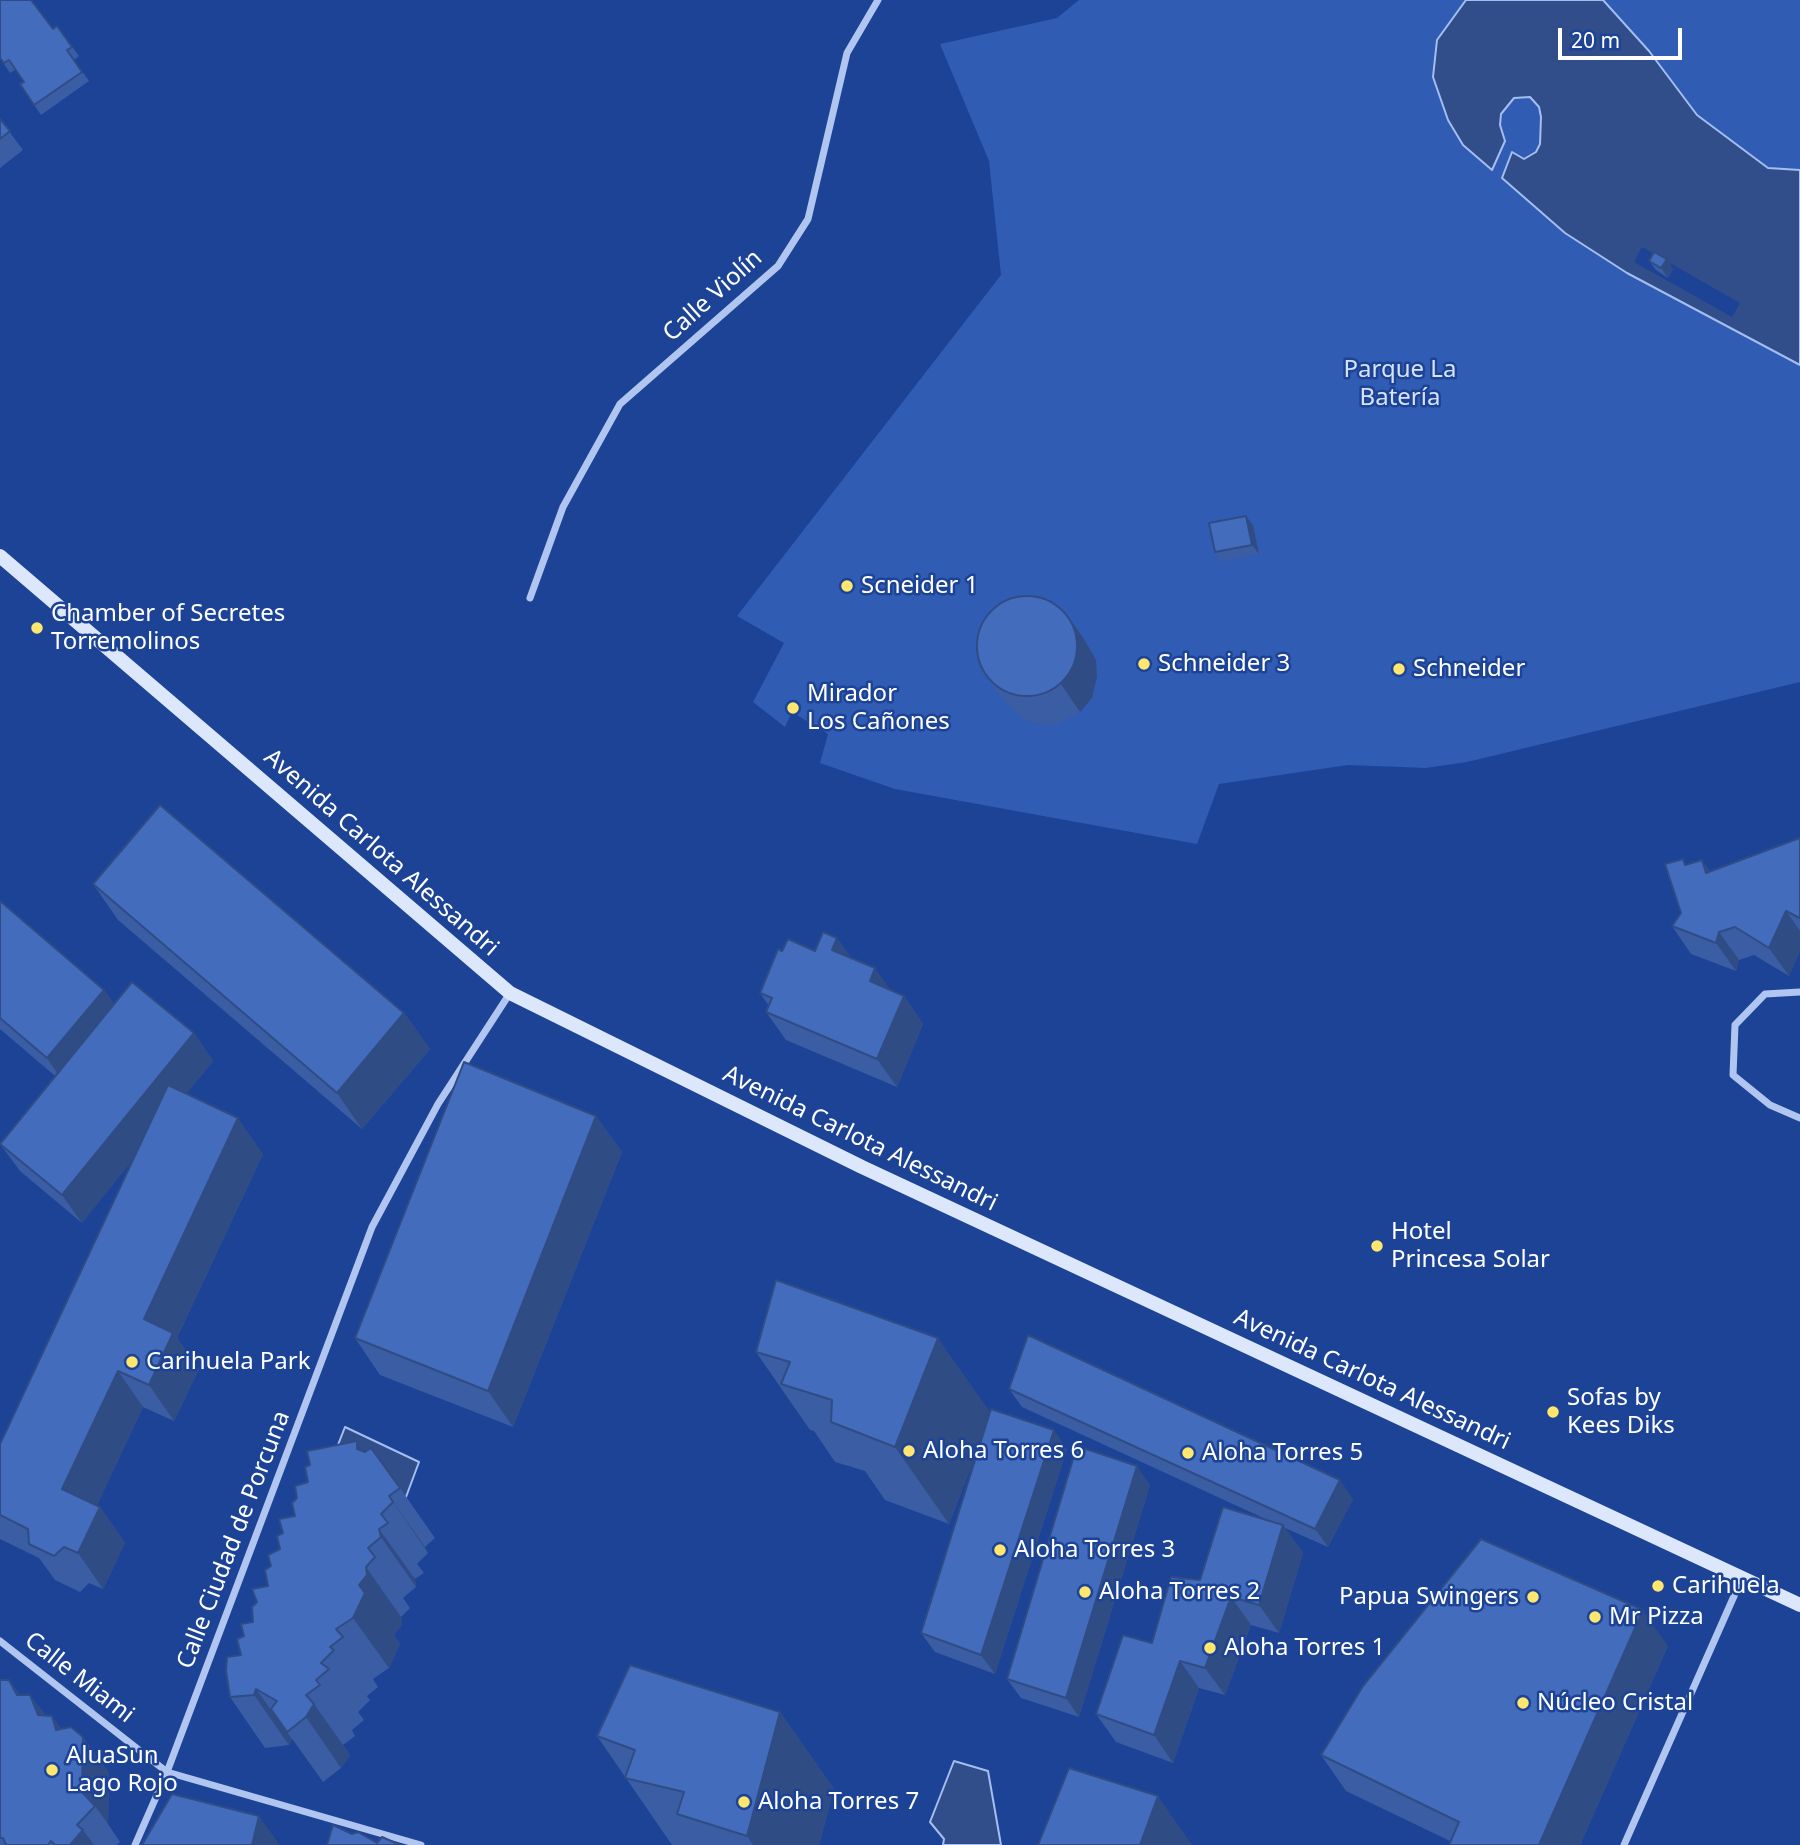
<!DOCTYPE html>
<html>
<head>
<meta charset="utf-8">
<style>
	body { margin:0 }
	#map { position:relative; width:1800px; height:1845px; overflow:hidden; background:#1c4396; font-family:"Noto Sans",sans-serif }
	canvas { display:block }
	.scale { position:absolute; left:1558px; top:28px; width:124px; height:32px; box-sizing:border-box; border:4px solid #fff; border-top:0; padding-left:9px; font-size:21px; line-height:24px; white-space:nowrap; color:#fff; -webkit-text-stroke:5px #1c4396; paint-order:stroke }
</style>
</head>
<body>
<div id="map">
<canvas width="1800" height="1845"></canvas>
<div class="scale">20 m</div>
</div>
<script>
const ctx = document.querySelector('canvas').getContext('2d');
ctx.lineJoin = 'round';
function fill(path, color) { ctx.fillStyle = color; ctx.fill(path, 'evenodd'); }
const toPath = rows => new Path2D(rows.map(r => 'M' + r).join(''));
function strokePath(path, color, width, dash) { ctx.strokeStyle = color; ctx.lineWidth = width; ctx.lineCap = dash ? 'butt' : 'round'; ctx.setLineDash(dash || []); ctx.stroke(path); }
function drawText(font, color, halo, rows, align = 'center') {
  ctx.font = font + ' "Noto Sans",sans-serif'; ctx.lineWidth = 5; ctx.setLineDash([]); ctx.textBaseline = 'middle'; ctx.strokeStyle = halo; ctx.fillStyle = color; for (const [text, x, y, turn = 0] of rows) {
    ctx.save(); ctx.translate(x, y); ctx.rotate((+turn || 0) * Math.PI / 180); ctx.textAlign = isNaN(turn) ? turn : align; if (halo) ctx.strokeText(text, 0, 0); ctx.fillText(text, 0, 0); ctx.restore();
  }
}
fill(toPath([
	[1079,0,1800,0,1800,682,1467,762,1426,768,1348,765,1219,784,1197,844,895,789,820,763,828,734,792,712,785,727,753,702,784,643,737,616,1001,275,989,161,940,44,1057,18]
]), '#305cb4');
const water = toPath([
	[1466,0,1603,0,1649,51,1697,115,1768,168,1800,170,1800,365,1627,273,1565,233,1502,178,1512,152,1524,159,1536,152,1540,144,1541,117,1539,107,1530,97,1514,98,1501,114,1500,125,1505,141,1492,170,1463,145,1448,120,1433,77,1437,40,1466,0],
	[345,1427,419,1462,406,1497,319,1493,345,1427],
	[954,1761,988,1771,1001,1845,943,1845,944,1839,930,1822,954,1761]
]);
fill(water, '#314e8b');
strokePath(water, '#a3bef1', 2);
fill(toPath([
	[1642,247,1740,303,1732,317,1634,262]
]), '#1c4396');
strokePath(toPath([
	[530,598,563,507,620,404,778,266,808,219,847,53,878,0],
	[1800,992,1765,994,1735,1025,1733,1075,1770,1105,1800,1118],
	[0,1641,167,1772,421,1845],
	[135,1845,167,1772,372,1227,438,1104,510,993],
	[1624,1845,1742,1578]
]), '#b0c5ef', 7);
strokePath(toPath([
	[0,556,510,993,862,1167,1800,1605]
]), '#dde7fb', 14);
fill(toPath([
	[57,26,79,56,74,60,89,81,41,115,20,84,24,82,15,70,10,73,0,58,53,29],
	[0,119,23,150,0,168],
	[1649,261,1673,269,1668,278,1656,270],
	[1253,525,1259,554,1221,562,1215,552],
	[1064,611,1084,639,1096,660,1097,677,1092,698,1080,712,1060,723,1042,725,1022,718,1003,700,984,673],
	[1800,838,1800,951,1789,976,1754,955,1739,960,1736,971,1691,954,1672,926,1681,913,1702,860,1710,872],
	[93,884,404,1013,430,1049,362,1129,118,920],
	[0,901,104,990,114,1004,194,1033,213,1061,186,1094,263,1154,177,1338,199,1369,174,1421,143,1407,97,1505,100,1507,125,1543,103,1589,89,1583,80,1592,55,1580,39,1558,0,1539,0,1444,134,1157,82,1223,20,1171,0,1144,55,1076,0,1029],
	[837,938,851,958,891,990,904,996,923,1024,897,1087,786,1040,766,1012,769,1006,760,993,782,951,815,951],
	[596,1116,622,1152,513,1427,380,1375,355,1338],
	[756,1352,990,1413,1067,1449,995,1674,935,1652,921,1633,979,1447,949,1524,885,1500,865,1471,835,1462,814,1431,810,1430],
	[1009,1389,1353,1499,1328,1547,1285,1528,1303,1553,1279,1633,1251,1625,1225,1695,1199,1688,1173,1763,1116,1742,1096,1714,1200,1580,1272,1522,1022,1407],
	[365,1452,400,1488,435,1538,425,1547,428,1553,417,1564,424,1573,415,1579,416,1587,403,1598,410,1608,401,1617,402,1625,394,1635,400,1644,389,1668,373,1679,378,1687,367,1696,370,1700,358,1712,364,1720,352,1730,355,1736,343,1745,350,1755,341,1768,323,1782,293,1740,292,1739,289,1745,265,1748,230,1697,241,1655,244,1636,253,1622,257,1602,268,1586,271,1566,280,1549,283,1533,295,1516,297,1498,308,1482],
	[1150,1485,1079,1717,1021,1698,1007,1679],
	[1668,1646,1580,1845,1449,1845,1450,1841,1346,1791,1321,1755],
	[0,1679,1,1680,9,1680,20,1695,30,1695,45,1715,62,1729,83,1737,109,1773,108,1824,120,1842,117,1845,0,1845],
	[780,1712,834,1789,819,1845,672,1845,597,1736]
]), '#3a5da3');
fill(toPath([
	[1667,259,1673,269,1668,278,1661,268],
	[1246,516,1253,525,1259,554,1252,545],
	[1064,611,1084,639,1096,660,1097,677,1092,698,1080,712,1061,684],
	[1702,860,1721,888,1706,873],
	[1786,911,1800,931,1800,951,1789,976,1769,948],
	[1719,932,1739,960,1736,971,1716,943],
	[837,938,856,965,832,950],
	[875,968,895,996,870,981],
	[104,990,124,1018,66,1086,47,1058],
	[904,996,923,1024,897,1087,877,1059],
	[404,1013,430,1049,362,1129,337,1093],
	[194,1033,213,1061,82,1223,62,1195],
	[596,1116,622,1152,513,1427,488,1391],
	[238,1118,263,1154,177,1338,199,1369,174,1421,149,1385,144,1319],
	[938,1338,992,1415,949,1524,895,1447],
	[118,1371,143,1407,88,1525,62,1489],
	[1054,1430,1067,1449,995,1674,981,1655],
	[357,1441,392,1491,357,1449],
	[1137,1466,1150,1485,1079,1717,1066,1698],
	[1340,1480,1353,1499,1328,1547,1315,1529],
	[389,1496,425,1547,428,1553,393,1502],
	[100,1507,125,1543,103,1589,78,1553],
	[1283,1525,1303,1553,1279,1633,1259,1605],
	[379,1529,415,1579,416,1587,381,1537],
	[366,1567,401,1617,402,1625,394,1635,400,1644,389,1668,353,1618,359,1585],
	[1231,1597,1251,1625,1225,1695,1205,1668],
	[1643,1610,1668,1646,1580,1845,1539,1845],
	[1180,1661,1199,1688,1173,1763,1154,1735],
	[9,1680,35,1716,17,1695],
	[256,1689,292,1739,289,1745,254,1695],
	[30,1695,56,1731,38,1715],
	[314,1704,350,1755,341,1768,306,1717],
	[780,1712,834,1789,819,1845,753,1845,747,1836],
	[52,1716,78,1752,56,1730],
	[83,1737,109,1773,108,1824,95,1806,82,1792],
	[1158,1796,1192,1845,1140,1845],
	[259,1816,279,1844,279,1845,252,1845],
	[83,1830,94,1845,70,1845]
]), '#304c84');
const building = toPath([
	[0,0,31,0,53,29,57,26,72,47,67,50,82,72,34,105,20,84,24,82,9,60,4,63,0,58,0,0],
	[0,119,10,131,0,139,0,119],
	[1654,252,1667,259,1661,268,1649,261,1654,252],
	[1246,516,1252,545,1215,552,1209,523,1246,516],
	'977 646a50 50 0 1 1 100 0a50 50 0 1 1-100 0Z',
	[160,805,404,1013,337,1093,93,884,160,805],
	[1800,838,1800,918,1786,911,1769,948,1735,927,1719,932,1716,943,1672,926,1681,913,1665,864,1683,859,1685,865,1702,860,1706,873,1800,838],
	[0,901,104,990,47,1058,0,1018,0,901],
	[823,932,837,938,832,950,875,968,870,981,904,996,877,1059,766,1012,772,998,760,993,778,949,782,951,788,939,815,951,823,932],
	[132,982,194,1033,62,1195,0,1144,132,982],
	[464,1062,596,1116,488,1391,355,1338,464,1062],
	[168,1085,238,1118,144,1319,173,1333,149,1385,118,1371,62,1489,100,1507,78,1553,64,1547,54,1556,29,1544,28,1529,0,1515,0,1444,168,1085],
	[776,1280,938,1338,895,1447,831,1422,832,1400,781,1384,790,1362,756,1352,776,1280],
	[1028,1335,1340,1480,1315,1529,1009,1389,1028,1335],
	[991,1409,1054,1430,981,1655,921,1633,991,1409],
	[357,1441,357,1449,365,1452,371,1448,400,1488,389,1496,393,1502,381,1514,388,1523,379,1529,381,1537,368,1548,375,1557,366,1567,367,1575,359,1585,365,1593,353,1618,336,1629,343,1637,330,1647,334,1650,321,1663,329,1669,316,1680,320,1685,306,1695,314,1704,306,1717,287,1732,271,1709,277,1701,256,1689,254,1695,230,1697,226,1671,227,1657,241,1655,237,1639,244,1636,241,1624,253,1622,252,1607,257,1602,252,1589,268,1586,265,1570,271,1566,268,1555,280,1549,277,1536,283,1533,279,1519,295,1516,292,1503,297,1498,295,1486,308,1482,305,1467,310,1465,307,1451,357,1441],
	[1077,1446,1137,1466,1066,1698,1007,1679,1077,1446],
	[1223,1507,1283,1525,1259,1605,1231,1597,1205,1668,1180,1661,1154,1735,1096,1714,1123,1635,1152,1643,1171,1577,1200,1580,1223,1507],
	[1481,1539,1643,1610,1539,1845,1449,1845,1459,1822,1321,1755,1363,1686,1481,1539],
	[630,1665,780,1712,747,1836,677,1814,684,1792,625,1778,635,1750,597,1736,630,1665],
	[0,1680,9,1680,17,1695,30,1695,38,1715,52,1716,56,1730,71,1727,83,1737,82,1792,95,1806,77,1825,83,1830,70,1845,55,1845,51,1841,48,1845,6,1845,3,1838,0,1838,0,1680],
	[1069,1768,1158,1796,1140,1845,1038,1845,1069,1768],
	[172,1794,259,1816,252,1845,142,1845,172,1794],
	[333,1825,352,1834,358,1832,377,1843,382,1837,400,1845,327,1845,333,1825]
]);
fill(building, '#446cbd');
strokePath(building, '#304c84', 2);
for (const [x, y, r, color] of [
	[847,586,7,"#ffe66e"],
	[37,628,7,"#ffe66e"],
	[1144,664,7,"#ffe66e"],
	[1399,669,7,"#ffe66e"],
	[793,708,7,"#ffe66e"],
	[1377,1246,7,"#ffe66e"],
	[132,1362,7,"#ffe66e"],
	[1553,1412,7,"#ffe66e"],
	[909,1451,7,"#ffe66e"],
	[1188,1453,7,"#ffe66e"],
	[1000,1550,7,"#ffe66e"],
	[1658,1586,7,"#ffe66e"],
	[1085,1592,7,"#ffe66e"],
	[1533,1597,7,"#ffe66e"],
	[1595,1617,7,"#ffe66e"],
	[1210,1648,7,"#ffe66e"],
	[1523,1703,7,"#ffe66e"],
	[52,1770,7,"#ffe66e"],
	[744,1802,7,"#ffe66e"]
]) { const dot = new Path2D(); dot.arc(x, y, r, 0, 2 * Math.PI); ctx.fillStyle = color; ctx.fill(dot); strokePath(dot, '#1c4396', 2.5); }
drawText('24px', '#fff', '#1c4396', [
	["Calle Violín",713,296,-42],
	["Avenida Carlota Alessandri",381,853,41],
	["Avenida Carlota Alessandri",860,1139,26],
	["Avenida Carlota Alessandri",1372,1380,25],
	["Calle Ciudad de Porcuna",234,1540,-69],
	["Calle Miami",79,1678,38]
]);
drawText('24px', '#d6e3fb', '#1c4396', [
	["Parque La",1400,370],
	["Batería",1400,398]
]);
drawText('24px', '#fff', '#1c4396', [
	["Scneider 1",861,586],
	["Chamber of Secretes",51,614],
	["Torremolinos",51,642],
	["Schneider 3",1158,664],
	["Schneider",1413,669],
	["Mirador",807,694],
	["Los Cañones",807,722],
	["Hotel",1391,1232],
	["Princesa Solar",1391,1260],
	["Carihuela Park",146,1362],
	["Sofas by",1567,1398],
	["Kees Diks",1567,1426],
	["Aloha Torres 6",923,1451],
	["Aloha Torres 5",1202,1453],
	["Aloha Torres 3",1014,1550],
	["Carihuela",1672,1586],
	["Aloha Torres 2",1099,1592],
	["Papua Swingers",1519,1597,"right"],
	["Mr Pizza",1609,1617],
	["Aloha Torres 1",1224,1648],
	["Núcleo Cristal",1537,1703],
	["AluaSun",66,1756],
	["Lago Rojo",66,1784],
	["Aloha Torres 7",758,1802]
], 'left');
</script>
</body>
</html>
